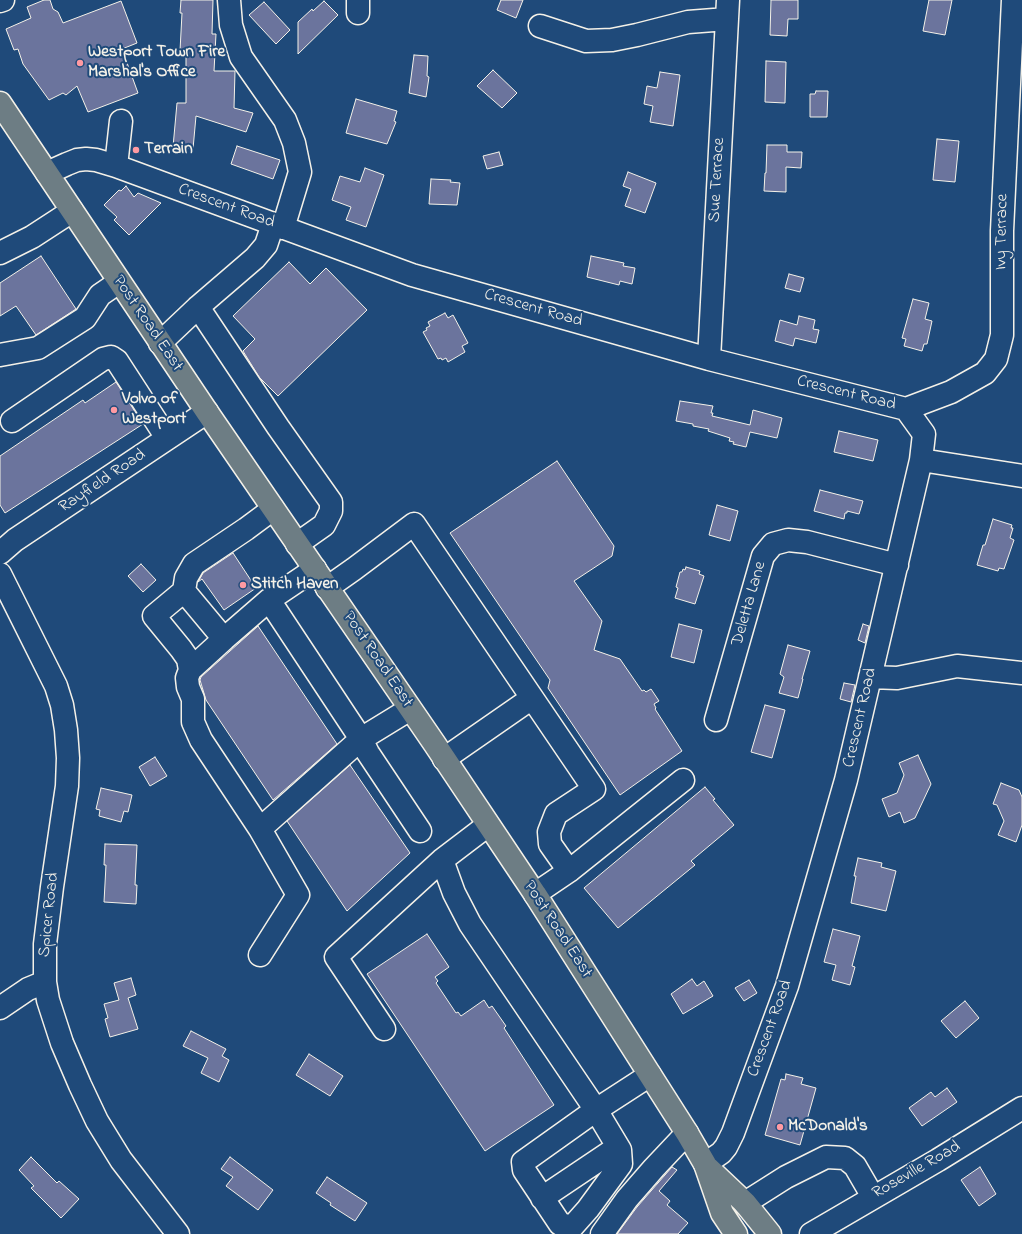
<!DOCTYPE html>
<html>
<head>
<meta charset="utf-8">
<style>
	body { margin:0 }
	canvas { display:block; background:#1f4a7a }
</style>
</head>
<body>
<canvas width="1022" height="1234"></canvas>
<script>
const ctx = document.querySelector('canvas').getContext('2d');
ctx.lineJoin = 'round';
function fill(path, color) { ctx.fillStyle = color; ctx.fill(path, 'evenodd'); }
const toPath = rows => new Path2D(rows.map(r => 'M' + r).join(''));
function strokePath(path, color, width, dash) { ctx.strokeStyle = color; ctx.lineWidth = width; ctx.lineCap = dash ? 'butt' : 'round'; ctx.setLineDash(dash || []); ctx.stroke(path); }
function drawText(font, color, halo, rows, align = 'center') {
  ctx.font = font + ' "Indie Flower",sans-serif'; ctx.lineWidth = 4; ctx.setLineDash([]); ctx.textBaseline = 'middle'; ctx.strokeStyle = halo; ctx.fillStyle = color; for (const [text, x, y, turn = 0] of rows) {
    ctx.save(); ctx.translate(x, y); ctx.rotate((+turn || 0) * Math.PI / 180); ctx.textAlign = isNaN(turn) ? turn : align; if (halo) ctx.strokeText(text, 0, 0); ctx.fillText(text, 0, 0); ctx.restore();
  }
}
const building = toPath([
	[44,0,50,0,53,9,58,12,63,23,121,1,137,43,122,49,138,93,88,112,77,86,66,95,63,93,49,100,23,64,18,49,14,50,6,29,31,18,27,7,44,0],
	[181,0,213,0,212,34,216,34,214,71,235,71,234,108,253,113,246,132,196,116,193,149,173,147,177,103,186,103,186,52,180,51,182,13,180,13,181,0],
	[501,0,523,0,516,18,497,10,501,0],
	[771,0,798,0,798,19,788,19,787,36,770,35,771,0],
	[929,0,952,0,945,35,923,31,929,0],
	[324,1,338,15,298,54,298,22,312,9,313,11,324,1],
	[264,2,290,30,276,44,249,15,264,2],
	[414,55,428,56,427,76,429,77,426,97,409,93,414,55],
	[766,61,786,62,785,103,765,102,766,61],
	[493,70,517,93,502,108,477,86,493,70],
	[660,72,680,75,673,126,650,122,653,106,644,104,647,86,657,88,660,72],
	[816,91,828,91,827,117,810,117,810,94,815,94,816,91],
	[356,99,397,111,394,121,396,122,387,144,346,133,356,99],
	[937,139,959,141,955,182,933,180,937,139],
	[767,145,787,145,787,152,802,152,801,168,786,167,786,192,764,191,765,173,766,173,767,145],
	[237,146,280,160,273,179,231,164,237,146],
	[499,152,503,165,487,169,483,156,499,152],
	[365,168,384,175,366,227,346,220,351,207,332,200,340,176,360,182,365,168],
	[628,172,656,183,645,213,625,206,631,189,623,186,628,172],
	[431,179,451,180,450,182,460,183,457,205,429,204,431,179],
	[126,186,134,197,138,193,161,203,129,235,114,220,117,217,104,205,119,190,121,191,126,186],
	[41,256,76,309,36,335,16,306,0,316,0,283,41,256],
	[591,256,624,263,623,266,635,268,632,284,620,281,619,285,587,277,591,256],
	[289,262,310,284,326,268,367,310,278,396,259,377,243,351,255,339,233,316,289,262],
	[789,274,804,278,800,292,785,288,789,274],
	[913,299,929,303,925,319,932,321,927,344,924,344,922,351,904,346,906,339,902,338,913,299],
	[445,313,448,318,453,315,468,343,462,346,465,352,448,362,446,358,442,360,441,358,438,359,423,332,427,330,426,328,430,326,428,322,445,313],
	[799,316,815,320,813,329,819,330,816,343,795,338,793,346,775,341,780,320,797,325,799,316],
	[116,382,143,424,5,513,0,505,0,456,83,400,85,403,116,382],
	[680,401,713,406,711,413,713,413,712,416,750,425,753,410,782,418,777,438,750,432,746,447,733,444,734,442,729,441,730,438,708,431,709,429,693,426,693,424,676,421,680,401],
	[839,431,878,440,873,461,834,452,839,431],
	[557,461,614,546,612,556,574,581,602,621,594,650,620,659,642,691,644,690,646,692,651,689,659,701,654,704,656,708,655,709,682,751,620,795,548,688,550,680,450,533,557,461],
	[820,490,863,501,859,514,847,511,847,513,845,513,844,519,814,511,820,490],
	[717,505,738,511,730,541,709,535,717,505],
	[993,519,1012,525,1011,528,1013,528,1010,538,1014,540,1004,569,999,568,998,571,977,565,983,545,985,545,993,519],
	[233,553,256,588,224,610,202,579,198,582,203,573,233,553],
	[141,564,156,580,143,592,128,576,141,564],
	[686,567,700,571,699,574,704,576,695,604,675,598,678,588,676,587,680,572,682,572,683,569,685,570,686,567],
	[679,624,702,630,694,663,671,657,679,624],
	[863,624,869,626,865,643,858,640,863,624],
	[258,626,337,744,273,800,206,700,200,680,201,677,258,626],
	[788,645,810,651,802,679,803,679,798,698,779,693,784,677,780,674,788,645],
	[844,683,855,685,851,702,840,699,844,683],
	[765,705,785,710,772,758,751,752,765,705],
	[918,755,931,784,915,818,904,823,900,812,889,817,882,799,897,793,904,775,899,763,918,755],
	[155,757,167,776,150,786,139,767,155,757],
	[350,765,410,853,347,911,287,821,350,765],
	[1001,783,1019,790,1022,797,1022,825,1016,842,998,835,1004,821,997,805,993,804,1001,783],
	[705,787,715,799,713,800,734,825,691,861,695,865,618,928,584,888,705,787],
	[101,788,132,795,128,812,124,811,121,822,99,816,100,810,96,809,101,788],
	[105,844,137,845,135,885,137,885,136,904,104,902,106,865,104,865,105,844],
	[858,858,882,863,881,867,896,871,886,911,851,903,856,876,854,876,858,858],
	[833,929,860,936,852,966,855,967,850,985,832,980,836,965,824,962,833,929],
	[427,934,449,967,435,977,438,981,436,983,456,1013,458,1012,461,1016,484,1000,489,1008,492,1006,506,1026,504,1028,554,1105,485,1151,367,974,427,934],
	[131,978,136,995,128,998,138,1029,110,1037,105,1019,108,1018,104,1004,119,1000,114,983,131,978],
	[692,979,697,986,704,981,713,996,683,1014,671,994,692,979],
	[749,980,757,993,744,1001,735,988,749,980],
	[965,1001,979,1018,956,1038,941,1021,965,1001],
	[191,1031,226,1049,222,1056,229,1060,219,1082,201,1073,208,1058,183,1046,191,1031],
	[309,1054,343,1076,330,1096,296,1075,309,1054],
	[786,1074,803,1078,801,1084,816,1088,800,1145,765,1135,781,1079,785,1080,786,1074],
	[947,1088,957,1102,922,1126,909,1108,931,1092,935,1097,947,1088],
	[31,1157,57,1183,59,1181,79,1199,61,1218,31,1188,34,1186,19,1170,31,1157],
	[230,1157,273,1190,258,1210,226,1186,233,1177,221,1169,230,1157],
	[672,1167,677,1170,659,1191,670,1201,667,1205,688,1223,678,1234,617,1234,637,1207,672,1167],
	[980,1167,996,1194,979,1206,961,1180,980,1167],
	[327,1177,367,1203,355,1221,330,1205,331,1203,316,1193,327,1177]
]);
fill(building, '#6b749d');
strokePath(building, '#f4f1e8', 1);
const minor = toPath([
	[229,0,231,25,241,57,285,120,294,143,300,172,283,228],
	[358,0,358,13],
	[0,1,3,0],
	[540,26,586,41,612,40,637,35,688,22,727,19],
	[116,166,121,121],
	[47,173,67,164,77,160,86,159,96,160,116,166,412,275,709,359,906,409,924,434,921,460,846,780,787,986,733,1133,726,1147,721,1153,705,1164],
	[0,253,32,237,72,211],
	[198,307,278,427,331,502,331,511,324,525,297,544],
	[160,343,198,307,255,258,266,245,273,224],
	[0,355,38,348,85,318,100,295,119,282],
	[709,359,728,0],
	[906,409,951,392,985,373,996,359,1002,335,1002,231,1013,0],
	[12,421,103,359,111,357,117,361,167,438],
	[921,460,1022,476],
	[273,509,246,529,194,564,186,578,184,591,224,639,269,600,315,569],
	[0,553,15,540,207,412],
	[0,574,56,686,62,705,66,730,68,758,67,786,52,887,45,944,45,982,48,1000,62,1043,80,1085,97,1121,121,1160,178,1234],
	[327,588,354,569,414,524,594,789,556,814,549,832,550,844,569,871],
	[184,591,154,616,181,649,188,659,190,670,187,678,188,687,193,699,193,722,201,740,260,829,298,895,260,955],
	[269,600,361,739,410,709],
	[190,670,224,639],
	[870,677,897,678,957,666,1022,673],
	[716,720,763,556,773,544,788,540,807,542,897,565],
	[444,759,532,698],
	[260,829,361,739,368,753,420,831],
	[442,860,454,893,470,924,596,1110,620,1150,621,1164,588,1209,572,1227,560,1224,524,1170,523,1162,596,1110,650,1075],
	[535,894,569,871,683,780],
	[0,1008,28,989,45,982],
	[384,1029,336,957,442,860,488,825],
	[542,1198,618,1147],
	[745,1203,786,1177,826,1157,845,1158,855,1166,873,1197],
	[602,1234,627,1199,654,1168,687,1133],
	[811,1234,938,1160,1022,1108]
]);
const major = toPath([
	[0,103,207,412,434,743,535,894,687,1133,705,1164,722,1213,736,1234],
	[708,1168,745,1203,770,1234]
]);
strokePath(minor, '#f4f1e8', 25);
strokePath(major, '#f4f1e8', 25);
strokePath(minor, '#1f4a7a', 22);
strokePath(major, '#6d7d84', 22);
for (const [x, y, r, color] of [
	[80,63,4,"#ff9aa2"],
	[136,150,4,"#ff9aa2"],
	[114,410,4,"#ff9aa2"],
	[243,585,4,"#ff9aa2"],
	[780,1127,4,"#ff9aa2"]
]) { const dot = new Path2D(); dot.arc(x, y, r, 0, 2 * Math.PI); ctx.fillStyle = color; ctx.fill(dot); strokePath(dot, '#1f4a7a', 1.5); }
drawText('bold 17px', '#f4f1e8', '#1f4a7a', [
	["Westport Town Fire",88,53],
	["Marshal's Office",88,73],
	["Terrain",144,150],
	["Volvo of",122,400],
	["Westport",122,420],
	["Stitch Haven",251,585],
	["McDonald's",788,1127]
], 'left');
drawText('17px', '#f4f1e8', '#1f4a7a', [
	["Sue Terrace",718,180,-87],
	["Crescent Road",226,207,20],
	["Ivy Terrace",1003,232,-89],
	["Crescent Road",533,309,16],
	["Post Road East",147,324,56],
	["Crescent Road",846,394,14],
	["Rayfield Road",103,482,-34],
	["Deletta Lane",750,604,-74],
	["Post Road East",377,660,56],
	["Crescent Road",861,718,-77],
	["Spicer Road",50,915,-84],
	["Post Road East",557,930,57],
	["Crescent Road",771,1029,-70],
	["Roseville Road",917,1171,-30]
]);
</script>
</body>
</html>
